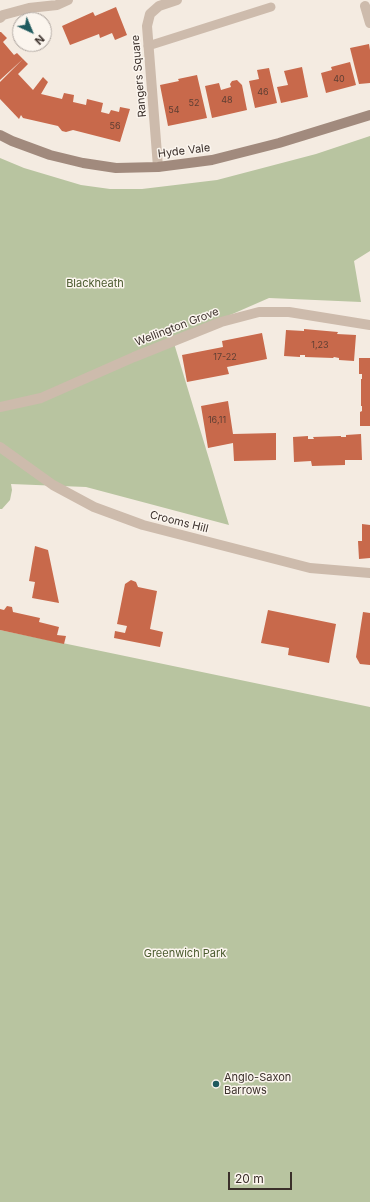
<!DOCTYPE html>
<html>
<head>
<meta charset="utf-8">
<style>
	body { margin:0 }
	#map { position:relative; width:370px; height:1202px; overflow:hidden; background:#f4ebe1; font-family:Inter,sans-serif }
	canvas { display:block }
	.north { position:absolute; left:12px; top:12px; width:40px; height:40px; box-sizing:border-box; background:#fbf5ee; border:1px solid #aea6a0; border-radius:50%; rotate:136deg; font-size:11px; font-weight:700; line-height:16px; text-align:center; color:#3b302b }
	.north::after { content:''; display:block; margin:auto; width:14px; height:18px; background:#1f5a5e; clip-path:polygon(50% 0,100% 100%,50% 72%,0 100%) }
	.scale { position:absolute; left:228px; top:1172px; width:64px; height:18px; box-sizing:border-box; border:2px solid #3b302b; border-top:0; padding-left:5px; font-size:12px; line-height:14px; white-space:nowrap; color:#3b302b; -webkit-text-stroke:3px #fbf5ee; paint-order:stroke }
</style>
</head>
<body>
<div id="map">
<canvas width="370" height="1202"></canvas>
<div class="north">N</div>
<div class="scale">20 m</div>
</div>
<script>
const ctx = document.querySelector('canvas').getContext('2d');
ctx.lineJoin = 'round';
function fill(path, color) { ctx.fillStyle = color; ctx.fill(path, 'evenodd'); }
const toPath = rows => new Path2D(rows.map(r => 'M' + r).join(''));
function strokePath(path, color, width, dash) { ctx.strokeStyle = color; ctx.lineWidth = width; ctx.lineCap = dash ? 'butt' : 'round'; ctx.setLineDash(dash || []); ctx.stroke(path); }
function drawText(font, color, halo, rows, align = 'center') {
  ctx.font = font + ' Inter,sans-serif'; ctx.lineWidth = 3; ctx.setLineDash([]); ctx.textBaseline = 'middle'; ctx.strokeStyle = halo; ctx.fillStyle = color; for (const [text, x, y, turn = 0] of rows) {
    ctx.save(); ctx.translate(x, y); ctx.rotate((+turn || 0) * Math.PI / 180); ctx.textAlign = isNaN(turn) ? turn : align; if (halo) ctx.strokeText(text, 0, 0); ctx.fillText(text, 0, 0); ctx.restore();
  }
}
fill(toPath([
	[370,136,370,251,354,261,361,302,269,298,173,340,229,525,86,487,11,484,12,490,10,500,2,509,0,509,0,158,24,168,81,185,110,189,142,189,217,180,316,154],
	[0,630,370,707,370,1202,0,1202]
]), '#b8c4a0');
fill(toPath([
	[116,7,127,35,115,40,112,33,100,38,99,34,70,45,62,26,93,12,95,16],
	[0,32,1,32,7,38,3,42,14,55,17,53,23,59,0,80],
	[369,44,370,50,370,83,359,84,350,48],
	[23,59,28,64,18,74,33,90,43,77,48,82,41,94,62,99,64,93,74,95,73,102,86,105,87,99,103,103,101,112,109,114,111,110,119,112,120,107,130,109,120,142,73,130,66,132,62,131,58,126,23,118,21,115,19,119,0,99,0,82],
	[350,62,356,85,326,93,321,73,332,70,331,67],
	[302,67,308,97,281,103,277,87,288,85,284,71],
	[269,68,277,103,255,108,249,81,259,79,257,70],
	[197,75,207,118,168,126,160,85,179,81,178,79],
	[237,80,242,85,247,110,212,118,205,86,219,83,221,90,231,87,230,84,232,81],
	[304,329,338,332,337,334,356,335,354,361,339,360,339,358,334,357,333,358,305,357,305,355,300,355,300,357,284,356,286,330,304,331],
	[262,333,267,359,227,367,229,374,187,382,182,355,223,347,222,341],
	[359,358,370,358,370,426,360,426,360,412,362,411,362,406,361,406,361,379,362,379,362,374,359,374],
	[228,401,233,434,276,433,276,460,234,461,233,443,208,448,201,406],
	[361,434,362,460,345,460,345,465,312,466,311,461,294,462,293,437,308,436,308,439,314,439,313,437,341,436,341,437,346,437,346,435],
	[362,524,370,525,370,558,359,559,358,541,362,541],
	[35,546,48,550,59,603,32,598,35,582,29,581],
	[131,580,136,582,138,587,157,591,150,629,163,632,160,647,114,638,115,631,125,633,127,626,117,624,125,584],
	[7,606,12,607,13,612,40,618,39,622,59,627,57,635,66,636,64,644,0,630,0,609,4,610],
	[268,610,336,624,329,663,288,655,289,648,261,643],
	[363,612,370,613,370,665,360,664,356,657]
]), '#c8694b');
strokePath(toPath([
	[148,46,271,7]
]), '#cdbbac', 9);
strokePath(toPath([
	[365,6,370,23],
	[0,18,3,15,29,8,57,5,68,0],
	[158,167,147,26,150,14,159,6,177,0],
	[0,407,41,398,134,357,221,322,259,312,289,312,370,325],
	[0,447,53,485,94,507,143,525,310,568,370,573]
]), '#cdbbac', 10);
strokePath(toPath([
	[0,135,12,141,50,155,83,163,116,168,158,167,212,160,279,143,370,115]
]), '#a18a7d', 10);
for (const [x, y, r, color] of [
	[216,1084,4,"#1f5a5e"]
]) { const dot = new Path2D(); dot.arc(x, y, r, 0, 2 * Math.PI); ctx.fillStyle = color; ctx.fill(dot); strokePath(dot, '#fbf5ee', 1.5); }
drawText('9px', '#5e3e33', null, [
	["40",339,79],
	["46",263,92],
	["48",227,100],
	["52",194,103],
	["54",174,110],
	["56",115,126],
	["1,23",320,345],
	["17-22",225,357],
	["16,11",217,420]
]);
drawText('11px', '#3b302b', '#fbf5ee', [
	["Rangers Square",139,76,-95],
	["Hyde Vale",184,151,-7],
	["Wellington Grove",177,327,-21],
	["Crooms Hill",179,522,14]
]);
drawText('11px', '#4a5a2e', '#fbf5ee', [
	["Blackheath",95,284],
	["Greenwich Park",185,954]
]);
drawText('11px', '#3b302b', '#fbf5ee', [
	["Anglo-Saxon",224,1078],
	["Barrows",224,1091]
], 'left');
</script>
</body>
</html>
